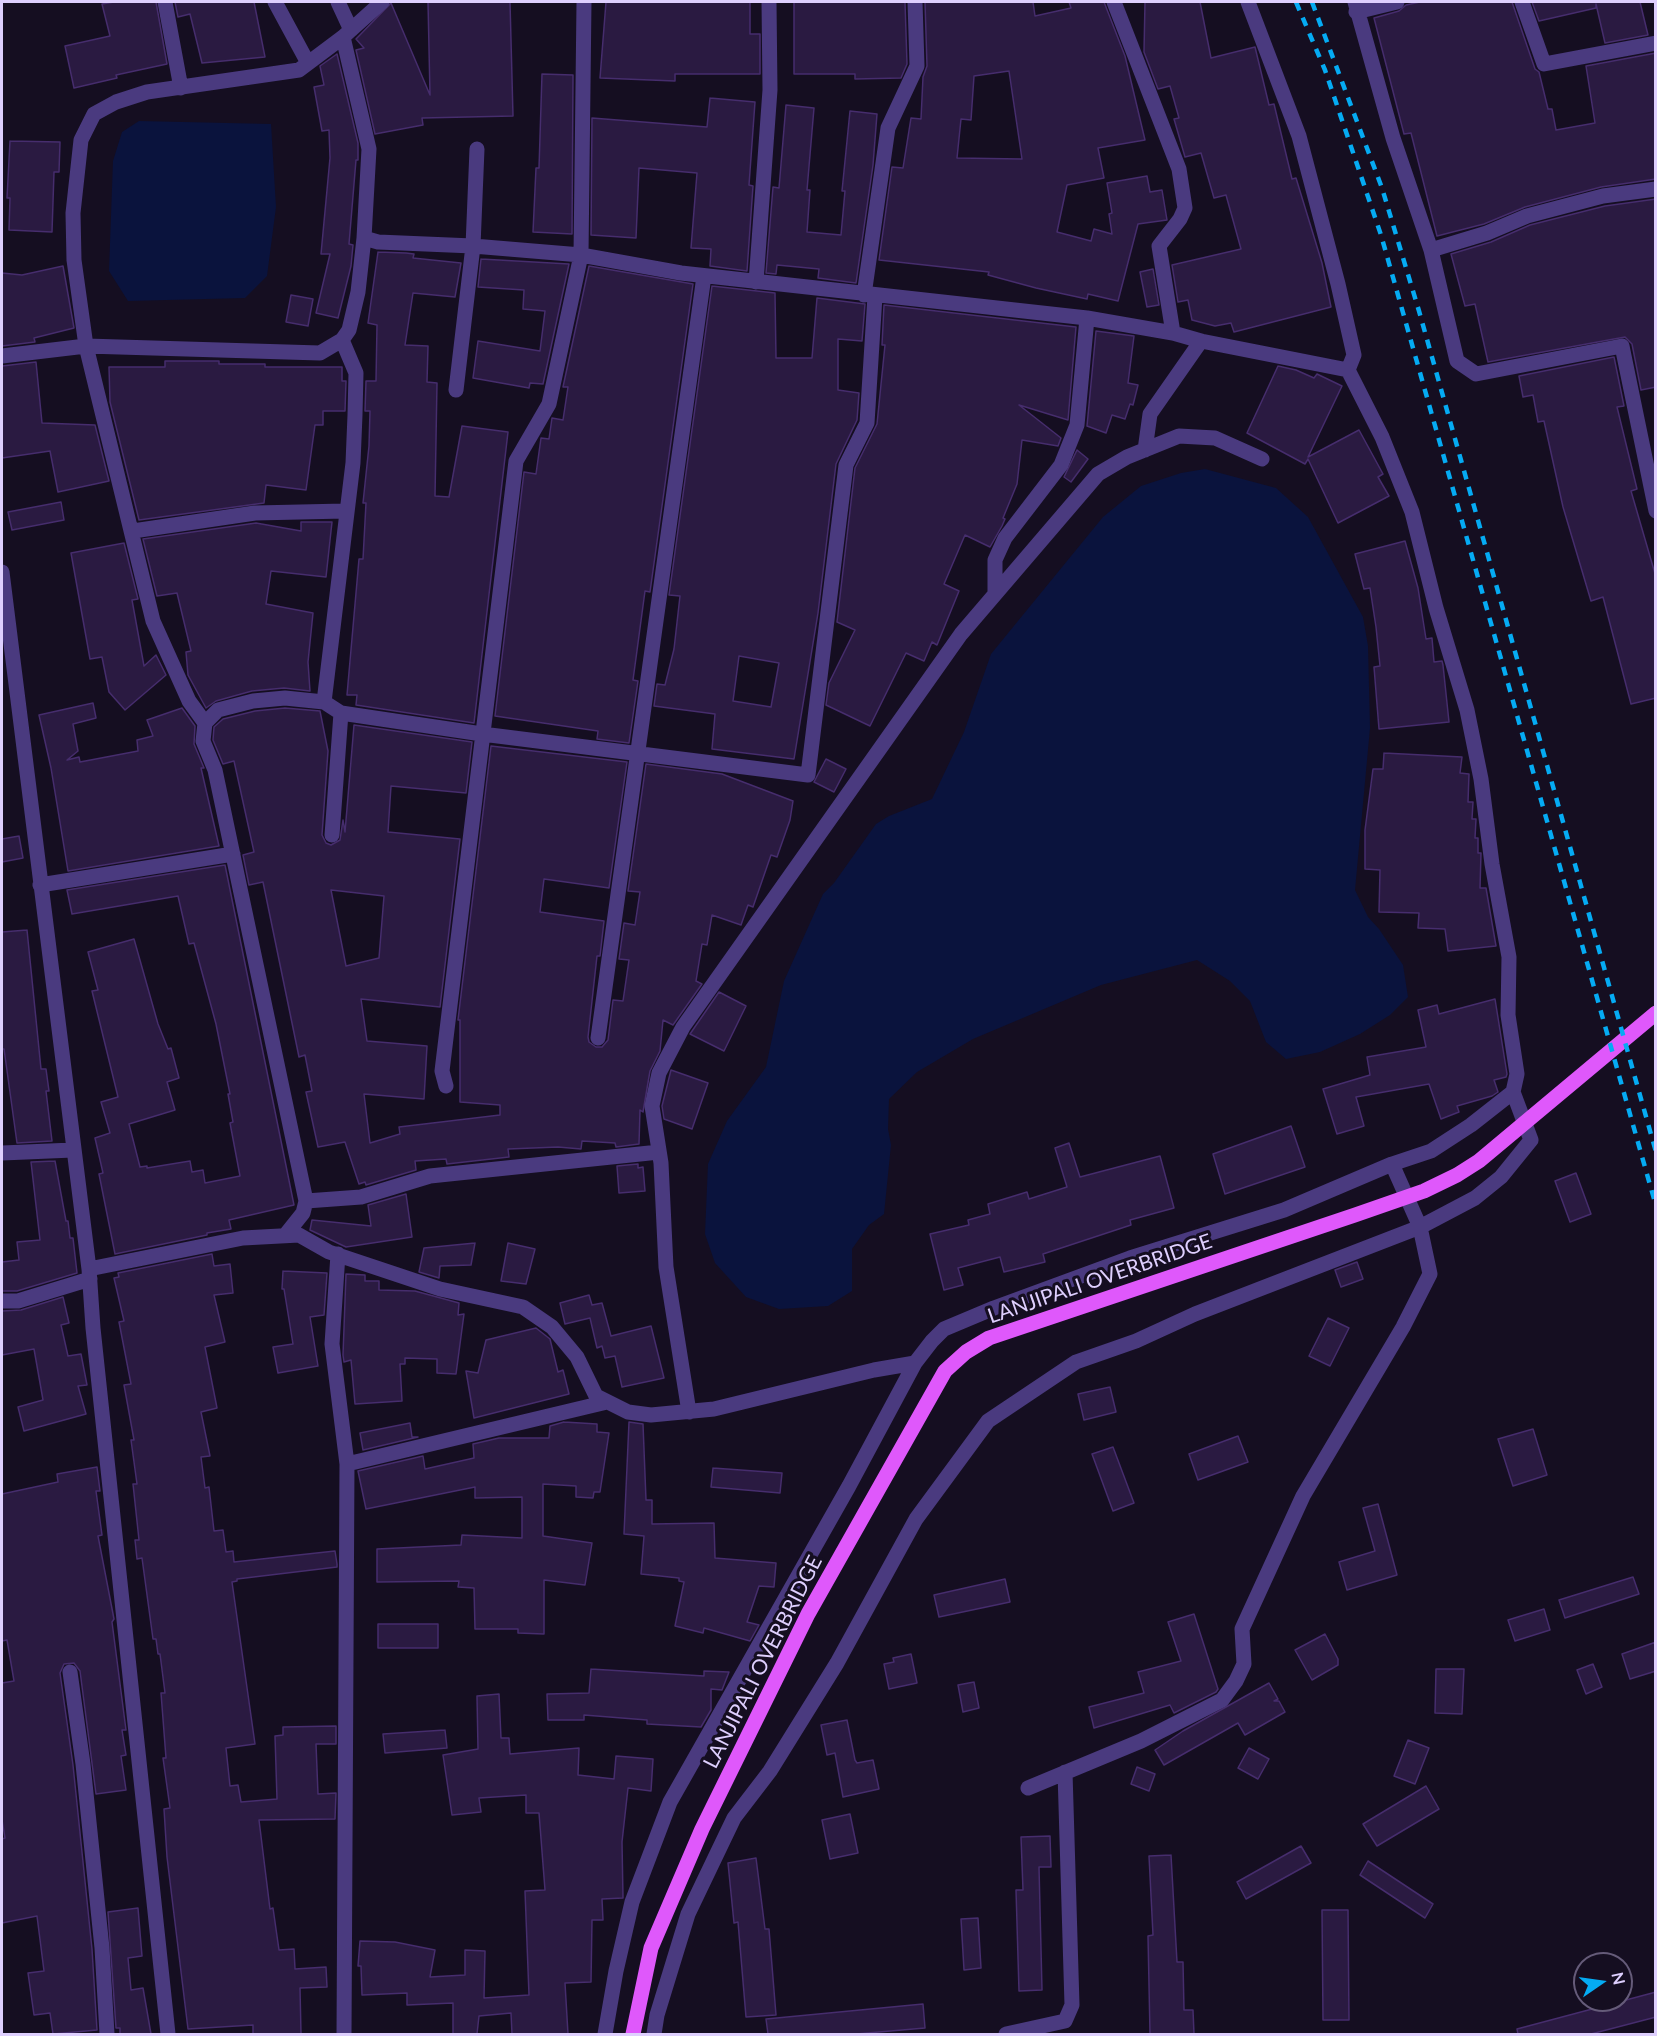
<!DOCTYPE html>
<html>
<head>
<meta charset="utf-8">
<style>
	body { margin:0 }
	#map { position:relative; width:1657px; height:2036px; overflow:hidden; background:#150e21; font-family:Lato,sans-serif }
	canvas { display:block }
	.frame { position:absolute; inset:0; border:3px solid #decffe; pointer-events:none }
	.north { position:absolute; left:1573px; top:1952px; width:60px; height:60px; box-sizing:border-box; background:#150e21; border:2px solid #655b79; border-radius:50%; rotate:77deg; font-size:16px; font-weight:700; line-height:24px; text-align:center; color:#decffe }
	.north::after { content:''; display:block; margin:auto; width:21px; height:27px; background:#05abf3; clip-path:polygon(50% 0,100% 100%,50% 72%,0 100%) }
</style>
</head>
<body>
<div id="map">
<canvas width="1657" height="2036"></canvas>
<div class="frame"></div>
<div class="north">N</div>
</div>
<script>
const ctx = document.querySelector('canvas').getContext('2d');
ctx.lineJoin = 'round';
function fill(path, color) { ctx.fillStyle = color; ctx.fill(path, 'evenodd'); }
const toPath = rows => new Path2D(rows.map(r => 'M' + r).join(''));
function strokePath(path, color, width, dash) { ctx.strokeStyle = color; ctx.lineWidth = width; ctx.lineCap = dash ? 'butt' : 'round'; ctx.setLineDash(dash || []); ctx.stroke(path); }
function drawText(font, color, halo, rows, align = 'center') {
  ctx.font = font + ' Lato,sans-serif'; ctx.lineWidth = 6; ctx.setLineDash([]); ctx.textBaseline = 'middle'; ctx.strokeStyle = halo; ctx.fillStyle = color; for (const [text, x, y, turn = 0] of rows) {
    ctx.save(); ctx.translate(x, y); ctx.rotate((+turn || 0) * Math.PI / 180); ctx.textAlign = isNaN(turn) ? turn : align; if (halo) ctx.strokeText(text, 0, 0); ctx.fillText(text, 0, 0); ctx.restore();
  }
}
fill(toPath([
	[139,121,271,124,276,207,267,276,245,298,128,301,109,271,113,161,122,132],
	[1205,469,1276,488,1308,517,1363,617,1368,646,1370,728,1355,890,1368,917,1379,929,1403,965,1408,997,1390,1015,1360,1034,1320,1052,1286,1059,1266,1042,1250,1001,1230,981,1197,960,1101,985,973,1039,917,1072,889,1099,888,1129,891,1145,884,1214,869,1225,852,1249,852,1291,828,1306,779,1309,746,1297,715,1263,705,1234,708,1164,727,1121,766,1067,784,981,823,894,834,883,876,824,889,816,932,799,964,732,991,654,1103,517,1141,486,1181,473]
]), '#0a133d');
const building = toPath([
	[114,2,156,2,167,64,116,75,117,78,74,88,65,46,110,36,102,4,114,2],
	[175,2,254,2,265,57,202,63,190,14,178,17,175,2],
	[428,2,510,2,513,116,422,118,423,125,375,134,356,50,364,48,356,39,391,3,430,95,428,2],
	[606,2,750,2,750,34,760,34,760,74,675,74,675,81,600,78,606,2],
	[794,2,905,2,907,64,901,78,855,79,855,74,794,74,794,2],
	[925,2,1033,2,1035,16,1071,8,1069,2,1104,2,1125,56,1145,140,1098,148,1104,178,1067,185,1057,232,1091,241,1094,229,1112,234,1109,214,1112,213,1107,183,1147,176,1150,192,1162,190,1167,220,1138,224,1118,301,1088,294,1087,299,1036,288,988,275,989,272,879,260,892,167,903,168,911,118,921,119,923,77,927,66,925,2],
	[1009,71,1022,159,957,158,961,119,971,120,974,76,1009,71],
	[1145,2,1200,2,1211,58,1255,47,1269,105,1274,104,1292,179,1296,178,1322,263,1331,307,1234,332,1231,323,1215,326,1192,320,1188,300,1178,302,1172,265,1241,249,1226,195,1214,198,1201,153,1185,157,1174,119,1179,118,1170,86,1158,89,1144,52,1145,2],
	[1420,2,1512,2,1535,69,1539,72,1548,109,1552,109,1556,130,1595,123,1586,66,1656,53,1656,179,1601,187,1525,207,1484,224,1437,236,1411,133,1404,134,1374,18,1399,11,1406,5,1420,2],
	[1532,2,1640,2,1648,35,1605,43,1596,4,1596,8,1539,21,1532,2],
	[337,54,358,143,358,160,356,160,349,244,353,245,351,266,338,318,316,313,330,254,321,254,330,158,329,130,322,131,314,87,324,85,320,66,337,54],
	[542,74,573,75,572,234,533,232,536,168,539,168,542,74],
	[710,98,755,102,749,185,753,186,747,271,710,266,711,249,691,248,697,173,639,168,636,238,591,235,592,118,707,127,710,98],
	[786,105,814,108,807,190,810,190,807,232,841,235,845,191,842,191,850,111,877,114,873,165,856,283,818,278,819,269,777,265,776,274,766,273,773,187,779,188,786,105],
	[10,141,60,142,59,172,54,172,52,232,9,230,10,198,7,198,10,141],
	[1656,199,1656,387,1641,390,1632,344,1625,337,1488,362,1475,304,1465,306,1451,254,1491,242,1530,225,1605,206,1656,199],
	[378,252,406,253,414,254,413,258,461,263,455,297,413,293,405,345,428,346,427,382,437,383,435,496,449,497,462,426,508,432,474,723,356,705,357,695,347,695,359,559,363,559,366,503,363,503,369,446,370,411,365,411,366,381,376,381,377,325,368,323,378,252],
	[481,259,569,264,543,384,530,383,529,388,473,378,478,341,540,351,545,311,523,309,524,290,478,287,481,259],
	[63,266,74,328,34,338,35,342,2,346,2,273,22,275,63,266],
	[589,266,693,284,650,592,645,591,636,658,633,680,638,681,629,743,597,739,598,731,495,716,524,472,536,474,541,438,549,439,552,418,563,420,568,387,563,387,589,266],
	[1153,269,1159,305,1147,307,1140,272,1153,269],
	[712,286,775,293,776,358,812,358,817,298,865,304,862,341,838,339,838,390,859,393,857,420,836,464,818,613,794,759,712,749,715,714,654,706,657,684,665,685,674,649,680,596,669,595,712,286],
	[739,656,779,663,771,707,733,701,739,656],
	[291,295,313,299,308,326,286,322,291,295],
	[884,305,1076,327,1068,420,1019,405,1061,438,1058,446,1022,440,1017,484,1003,518,1005,519,1002,526,990,547,965,535,944,584,959,591,937,645,932,642,924,661,906,653,870,726,826,705,829,683,855,630,837,622,855,468,877,424,885,345,882,345,884,305],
	[1096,331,1134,336,1128,383,1138,385,1133,405,1130,404,1125,419,1112,415,1106,433,1087,426,1096,331],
	[1614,357,1624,406,1617,407,1637,489,1631,491,1656,577,1656,698,1631,704,1603,597,1591,601,1563,507,1544,421,1538,422,1533,395,1523,397,1519,376,1614,357],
	[165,361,219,361,219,364,265,364,265,367,342,367,342,381,346,381,345,411,323,411,323,425,315,425,306,490,266,485,264,503,139,520,110,402,109,367,165,367,165,361],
	[36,362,42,423,95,425,109,481,58,492,50,451,2,458,2,366,36,362],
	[1278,366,1296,370,1314,378,1317,374,1342,386,1308,457,1359,430,1383,474,1378,477,1389,496,1338,523,1308,459,1305,464,1247,433,1278,366],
	[1077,450,1088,459,1071,482,1064,477,1077,450],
	[61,502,64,520,12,530,8,512,61,502],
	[301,522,332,522,326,577,271,571,266,604,313,613,308,662,310,691,284,688,252,691,216,701,206,708,188,675,186,652,191,651,177,593,157,596,143,539,256,523,301,531,301,522],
	[1405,541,1418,588,1426,639,1432,638,1434,662,1442,661,1443,665,1449,722,1379,729,1374,667,1380,666,1376,627,1370,588,1364,589,1355,554,1405,541],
	[124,543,138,599,132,600,144,666,156,655,166,675,125,710,109,692,102,657,90,659,71,553,124,543],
	[93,703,96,718,73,724,78,751,67,760,79,757,80,762,138,751,137,740,153,736,147,720,182,708,195,726,194,744,204,768,201,768,219,846,68,871,51,768,39,715,93,703],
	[285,708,320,711,328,751,322,835,326,843,331,845,340,840,343,820,345,832,354,725,472,742,466,793,391,786,388,832,460,839,440,1007,361,999,367,1041,427,1046,424,1099,364,1094,370,1143,400,1134,399,1127,500,1115,500,1105,460,1102,460,1020,458,1020,491,746,627,762,609,888,544,879,540,912,604,921,600,956,597,956,588,1037,589,1042,596,1047,602,1047,608,1040,613,1000,623,1001,629,960,619,959,624,923,635,925,640,892,628,891,646,764,722,774,793,801,790,820,777,857,771,855,753,907,748,905,741,925,712,915,707,945,702,944,696,981,702,984,673,1025,663,1020,660,1051,650,1071,643,1112,640,1110,639,1144,616,1147,615,1143,582,1141,581,1149,558,1147,508,1149,509,1157,447,1164,446,1159,415,1161,416,1170,366,1185,365,1182,359,1184,345,1142,318,1147,306,1092,312,1091,305,1055,299,1057,263,882,249,885,243,855,254,852,234,761,223,764,213,740,214,727,223,719,255,711,285,708],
	[331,890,384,896,379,958,346,966,331,890],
	[1384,753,1462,757,1460,773,1469,774,1468,802,1473,802,1472,819,1476,819,1475,838,1478,838,1478,853,1481,853,1480,888,1486,888,1496,946,1448,951,1445,929,1418,928,1419,913,1379,912,1380,870,1365,869,1365,830,1373,769,1383,769,1384,753],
	[826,759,846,769,834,792,814,782,826,759],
	[19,836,23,858,2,862,2,839,19,836],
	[225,865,294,1205,229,1220,231,1229,207,1233,207,1235,115,1254,99,1174,103,1173,95,1138,110,1133,101,1102,118,1097,92,991,98,990,88,952,134,939,158,1024,168,1049,171,1048,179,1078,167,1082,175,1110,129,1124,140,1167,147,1166,147,1168,190,1161,192,1172,203,1170,205,1183,240,1176,230,1123,233,1122,228,1094,230,1094,216,1024,194,943,189,944,178,896,72,914,67,890,225,865],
	[27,930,41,1069,46,1069,49,1091,46,1091,52,1141,17,1143,4,1049,2,1049,2,932,27,930],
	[719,992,746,1006,724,1051,690,1034,719,992],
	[1495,999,1507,1074,1506,1077,1494,1080,1498,1092,1492,1096,1457,1106,1459,1112,1441,1119,1429,1084,1356,1097,1364,1126,1337,1134,1323,1089,1370,1075,1367,1057,1426,1047,1418,1010,1437,1005,1439,1014,1495,999],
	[671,1070,708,1083,692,1129,664,1119,662,1106,671,1070],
	[1291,1126,1305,1167,1225,1194,1213,1154,1291,1126],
	[1069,1143,1080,1177,1160,1156,1174,1208,1130,1220,1131,1225,1043,1254,1045,1262,1004,1272,1000,1257,958,1268,963,1285,944,1290,930,1234,969,1225,968,1220,990,1214,988,1204,1027,1192,1029,1199,1067,1187,1055,1148,1069,1143],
	[55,1161,66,1221,68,1221,70,1238,73,1238,77,1273,17,1291,2,1291,2,1262,19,1260,17,1242,40,1240,31,1162,55,1161],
	[638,1164,638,1168,643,1167,645,1191,619,1193,617,1166,638,1164],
	[1576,1173,1591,1214,1570,1222,1555,1181,1576,1173],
	[406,1194,412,1237,346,1247,310,1230,312,1220,371,1226,368,1205,406,1194],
	[475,1243,471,1265,440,1266,439,1278,419,1272,424,1248,475,1243],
	[508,1243,535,1249,526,1284,501,1281,508,1243],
	[212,1254,214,1266,230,1264,233,1293,214,1295,225,1342,205,1347,217,1408,201,1412,210,1456,201,1457,205,1488,209,1487,214,1531,223,1530,226,1552,233,1551,234,1562,335,1551,337,1564,337,1567,237,1579,237,1581,232,1582,255,1744,226,1748,230,1786,238,1785,241,1802,277,1799,275,1736,283,1735,283,1727,336,1726,336,1744,316,1744,318,1794,336,1793,335,1819,259,1820,270,1909,273,1908,279,1950,294,1949,295,1969,326,1967,327,1987,300,1988,301,2034,253,2034,253,2025,188,2029,167,1857,164,1809,170,1808,163,1758,166,1758,161,1693,165,1693,160,1654,158,1654,156,1639,153,1639,142,1558,137,1559,135,1540,139,1540,133,1484,137,1484,131,1440,134,1440,124,1385,131,1384,119,1322,124,1321,114,1278,119,1277,118,1273,212,1254],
	[1357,1262,1363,1279,1341,1287,1335,1270,1357,1262],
	[283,1271,327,1273,324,1315,310,1317,318,1366,278,1373,273,1347,293,1344,284,1289,282,1289,283,1271],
	[346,1274,365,1275,365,1281,379,1281,379,1290,415,1291,459,1303,458,1315,464,1314,456,1374,437,1373,437,1359,405,1358,405,1364,400,1364,402,1401,355,1404,351,1360,344,1362,343,1355,346,1274],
	[589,1295,592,1305,602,1303,611,1336,651,1326,664,1378,622,1387,615,1356,605,1358,602,1346,597,1348,590,1318,565,1324,560,1303,589,1295],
	[63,1297,69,1323,61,1325,68,1356,81,1354,87,1385,78,1386,86,1414,24,1431,18,1407,43,1400,34,1349,2,1355,2,1311,21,1310,63,1297],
	[1328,1318,1349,1328,1330,1366,1309,1356,1328,1318],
	[536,1328,550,1339,558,1372,563,1370,569,1394,474,1418,466,1371,478,1373,486,1340,536,1328],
	[1110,1387,1116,1412,1084,1420,1078,1394,1110,1387],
	[564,1422,597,1424,597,1432,609,1433,600,1492,594,1492,593,1498,576,1497,576,1486,543,1484,543,1536,592,1543,585,1585,544,1580,544,1634,518,1633,518,1629,475,1629,474,1588,458,1587,459,1581,377,1582,377,1549,461,1545,462,1535,522,1538,522,1497,475,1498,475,1487,366,1509,358,1471,423,1456,425,1469,474,1458,473,1444,499,1438,549,1438,550,1426,564,1422],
	[629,1422,643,1424,646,1500,652,1500,652,1524,714,1523,715,1558,776,1563,774,1587,759,1586,747,1622,759,1625,750,1641,704,1628,703,1633,675,1626,684,1582,679,1581,679,1578,641,1574,644,1536,624,1534,629,1422],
	[410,1423,412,1437,418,1437,363,1450,360,1433,410,1423],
	[1533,1429,1547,1475,1513,1486,1498,1439,1533,1429],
	[1238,1436,1248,1462,1198,1480,1189,1454,1238,1436],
	[1113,1447,1134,1503,1113,1511,1092,1454,1113,1447],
	[97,1467,100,1491,96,1491,102,1535,98,1536,114,1619,112,1622,126,1730,122,1730,126,1755,121,1756,126,1790,96,1794,80,1671,74,1663,64,1664,60,1673,73,1765,92,1949,97,2030,53,2034,50,2013,34,2015,28,1973,44,1971,37,1916,2,1923,2,1839,5,1838,2,1820,2,1683,14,1681,7,1640,2,1641,2,1494,58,1482,57,1474,97,1467],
	[713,1468,782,1473,780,1493,711,1487,713,1468],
	[1378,1504,1397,1575,1347,1590,1339,1562,1375,1551,1363,1508,1378,1504],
	[1633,1577,1639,1594,1565,1618,1559,1600,1633,1577],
	[1005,1579,1010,1602,939,1617,934,1595,1005,1579],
	[1544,1609,1550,1630,1515,1641,1508,1620,1544,1609],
	[1194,1614,1218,1689,1216,1692,1174,1713,1170,1705,1094,1728,1089,1707,1144,1693,1138,1672,1181,1661,1168,1622,1194,1614],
	[378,1624,438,1624,438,1648,378,1648,378,1624],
	[1325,1634,1338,1659,1338,1665,1312,1680,1295,1650,1325,1634],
	[1656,1642,1656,1671,1630,1679,1622,1654,1656,1642],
	[911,1654,917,1683,889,1689,884,1664,894,1662,893,1658,911,1654],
	[1593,1664,1602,1687,1586,1694,1577,1670,1593,1664],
	[591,1669,704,1676,704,1671,729,1672,722,1690,711,1689,711,1710,701,1727,647,1724,647,1720,584,1715,584,1720,548,1720,547,1694,589,1693,591,1669],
	[1436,1669,1464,1669,1462,1714,1435,1713,1436,1669],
	[974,1682,979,1708,963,1712,958,1685,974,1682],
	[1269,1683,1278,1699,1274,1701,1279,1701,1285,1712,1245,1735,1238,1723,1164,1765,1155,1750,1183,1731,1269,1683],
	[499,1694,501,1738,509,1738,510,1754,579,1748,578,1775,614,1779,616,1756,653,1759,651,1791,628,1788,622,1842,623,1898,602,1899,603,1920,592,1920,591,1982,565,1983,568,2034,512,2034,511,2013,479,2016,477,2034,453,2034,453,2003,407,2005,407,1993,362,1995,361,1966,358,1966,360,1941,395,1942,435,1950,430,1977,465,1975,465,1950,485,1951,484,1998,529,1995,525,1891,545,1890,539,1813,526,1813,526,1795,479,1798,481,1812,452,1815,443,1755,478,1749,477,1696,499,1694],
	[847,1720,855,1760,857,1763,873,1760,879,1789,843,1797,835,1753,827,1755,821,1725,847,1720],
	[445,1730,447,1748,385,1753,383,1734,445,1730],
	[1408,1740,1429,1748,1415,1784,1394,1776,1408,1740],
	[1249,1748,1269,1759,1258,1779,1238,1768,1249,1748],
	[1137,1767,1155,1774,1149,1791,1131,1784,1137,1767],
	[1426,1786,1439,1809,1377,1846,1363,1824,1426,1786],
	[850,1814,858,1853,830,1859,822,1820,850,1814],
	[1050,1836,1051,1867,1039,1867,1042,1990,1019,1991,1016,1890,1023,1890,1021,1837,1050,1836],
	[1301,1846,1311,1863,1246,1899,1237,1882,1301,1846],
	[1171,1855,1177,1962,1183,1962,1184,2010,1193,2010,1194,2034,1150,2034,1148,1936,1153,1935,1149,1856,1171,1855],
	[756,1858,765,1929,769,1929,776,2015,746,2017,738,1922,734,1923,728,1863,756,1858],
	[1368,1861,1433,1904,1425,1918,1360,1875,1368,1861],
	[138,1908,142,1956,128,1958,131,1990,143,1988,151,2034,120,2034,120,2028,116,2028,108,1912,138,1908],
	[1322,1910,1348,1910,1349,2020,1323,2020,1322,1910],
	[978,1918,981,1968,964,1970,961,1919,978,1918],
	[1656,1992,1656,2017,1591,2034,1518,2034,1517,2029,1656,1992],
	[923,2004,925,2028,856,2034,768,2034,766,2019,923,2004]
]);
fill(building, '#2a1a41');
strokePath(building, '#462d6d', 1.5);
strokePath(toPath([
	[165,2,181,88],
	[275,2,308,63],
	[338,2,351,30],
	[1114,2,1179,169,1185,208,1180,219,1159,246,1173,333],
	[1355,2,1393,138,1431,250,1457,361,1476,374,1622,346,1656,511],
	[1522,2,1544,64,1656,43],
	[1356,12,1397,2],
	[364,238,378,242,473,246,581,255,681,273,1087,318,1173,333,1201,341,1348,370],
	[1431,250,1487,233,1527,216,1603,196,1656,189],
	[756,282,770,90,769,2],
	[864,295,888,128,917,66,915,2],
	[2,356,86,346,320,353,342,340,349,330,358,292,364,238,369,149,343,37],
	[456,390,473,246,477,149],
	[1145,450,1150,414,1201,341],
	[133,531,255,513,345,511],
	[2,572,89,1269,93,1328,168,2034],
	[995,594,995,560,1005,538,1061,465,1077,425,1087,318],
	[324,702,353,463,355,415,356,373,342,340],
	[205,723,189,701,153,621,86,346,74,260,73,213,81,140,94,114,116,102,147,92,299,70,343,37,382,2],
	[332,835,341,713],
	[40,885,233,854],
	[598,1038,704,276],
	[446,1086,442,1071,516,461,549,404,581,255,584,2],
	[2,1153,73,1150],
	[306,1201,361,1197,430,1176,659,1152],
	[287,1233,303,1213,306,1201,215,770,203,741,205,723,218,710,253,701,285,698,324,702,341,713,482,734,808,775,846,465,867,423,875,296],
	[338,1254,332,1344,347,1464,344,2034],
	[89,1269,243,1238,299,1235,329,1252,440,1289,523,1307,552,1327,577,1357,596,1396,628,1412,651,1415,714,1409,874,1370,915,1363],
	[2,1301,18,1301,90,1279],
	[689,1412,666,1267,661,1163,652,1106,659,1073,683,1027,961,634,1098,474,1127,457,1179,436,1215,438,1262,459],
	[347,1464,607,1402],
	[70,1672,83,1764,102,1948,107,2034],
	[1028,1788,1141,1741,1222,1700,1236,1681,1244,1664,1242,1629,1303,1496,1403,1327,1430,1274,1420,1227,1392,1164],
	[605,2034,616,1971,632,1902,670,1802,849,1486,915,1363,932,1341,944,1329,994,1308,1130,1258,1284,1210,1392,1164,1431,1151,1471,1125,1513,1092,1517,1074,1508,1015,1509,957,1492,864,1481,779,1467,710,1436,608,1412,512,1382,437,1348,370,1354,355,1338,284,1299,136,1248,2],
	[654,2034,657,2015,688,1914,734,1818,770,1771,837,1663,916,1519,988,1421,1076,1362,1136,1341,1195,1314,1420,1227,1475,1198,1501,1177,1531,1140,1513,1092],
	[1006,2034,1065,2021,1072,2005,1065,1772]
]), '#4a3a7f', 15);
strokePath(toPath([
	[633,2034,651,1948,702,1829,808,1614,945,1371,966,1352,989,1338,1355,1215,1424,1191,1457,1175,1479,1161,1656,1013]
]), '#df58fb', 15);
strokePath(toPath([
	[1296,2,1325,70,1381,235,1656,1206],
	[1312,2,1382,188,1419,311,1656,1152]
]), '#05abf3', 4.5, [9, 8]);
drawText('21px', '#decffe', '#150e21', [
	["LANJIPALI OVERBRIDGE",1100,1279,-19],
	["LANJIPALI OVERBRIDGE",763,1662,-63]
]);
</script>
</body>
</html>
